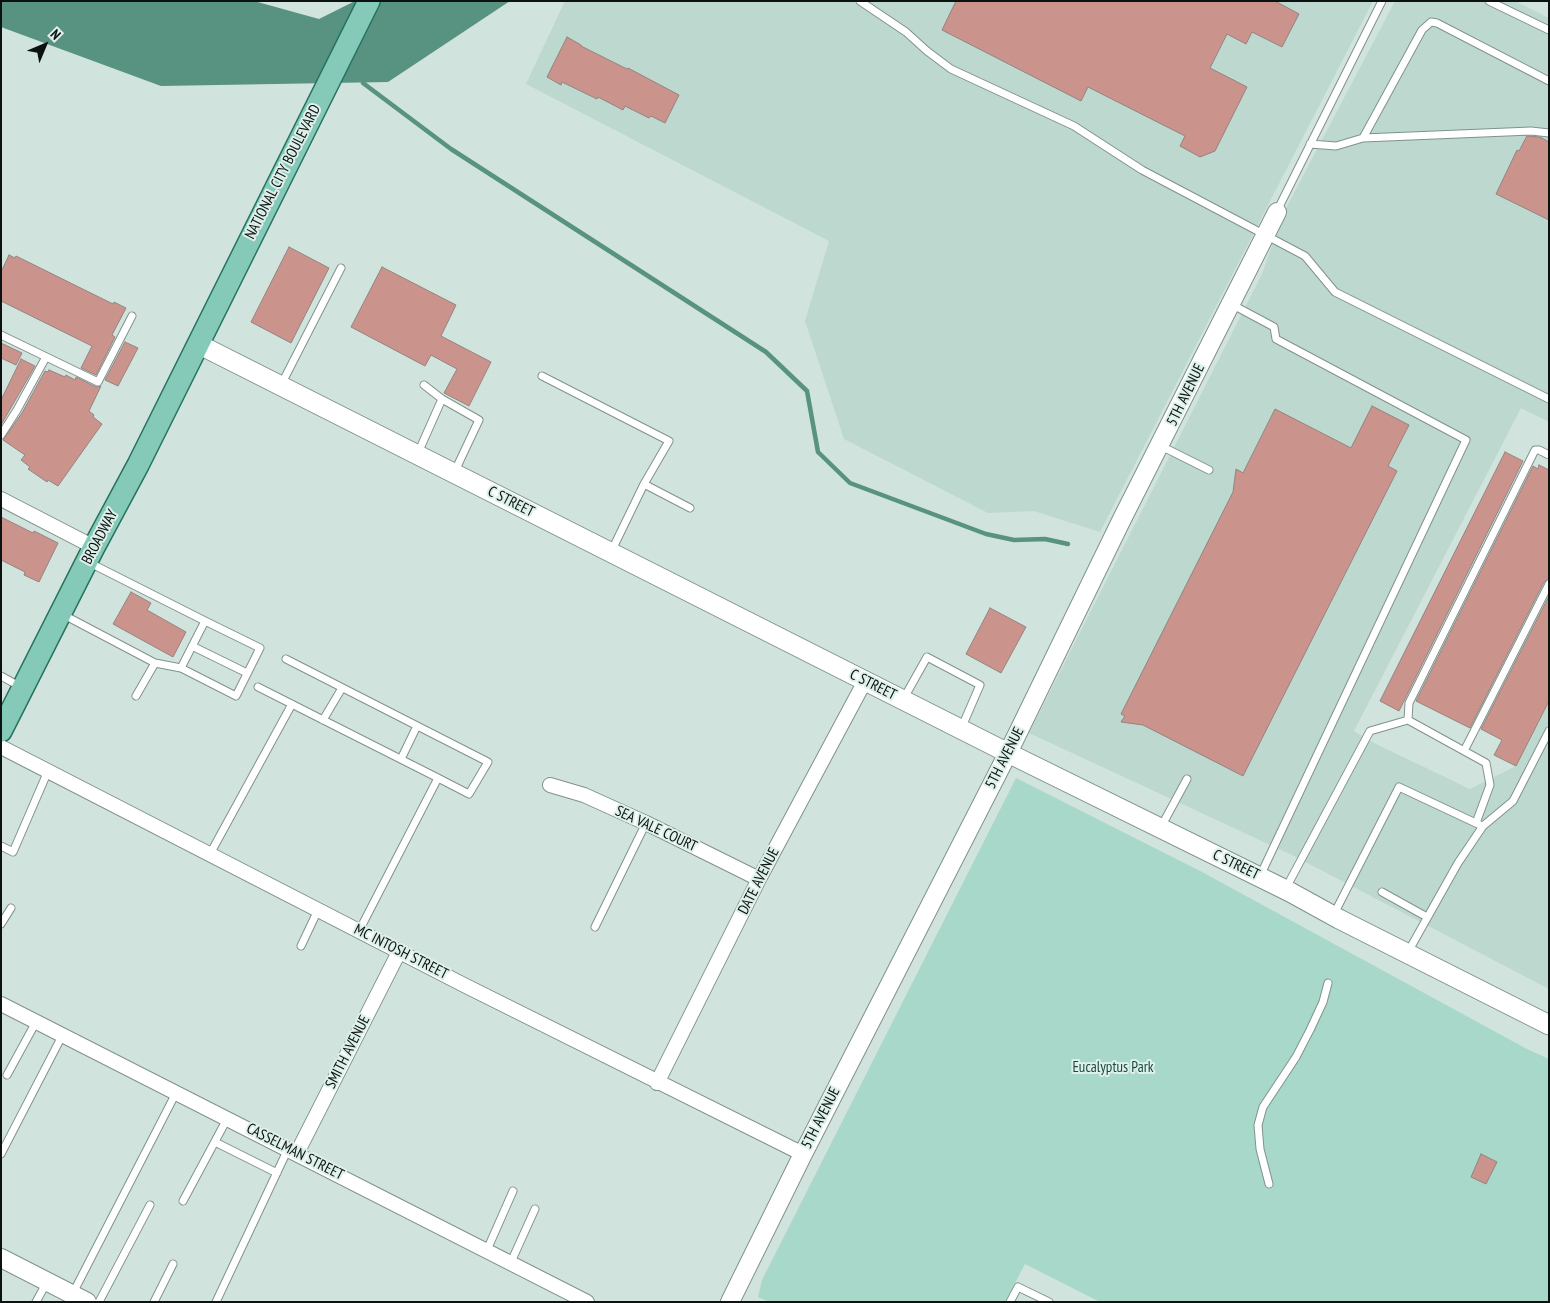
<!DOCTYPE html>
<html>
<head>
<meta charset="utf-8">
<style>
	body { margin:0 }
	#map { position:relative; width:1550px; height:1303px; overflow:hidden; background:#d1e3dd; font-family:"PT Sans Narrow",sans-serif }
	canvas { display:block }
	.frame { position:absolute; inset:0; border:2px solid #0c1210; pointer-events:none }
	.north { position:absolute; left:20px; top:20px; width:50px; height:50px; -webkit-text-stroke:4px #def0ea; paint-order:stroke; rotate:45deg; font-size:14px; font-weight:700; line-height:20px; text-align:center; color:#0c1210 }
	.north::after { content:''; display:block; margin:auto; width:18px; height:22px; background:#0c1210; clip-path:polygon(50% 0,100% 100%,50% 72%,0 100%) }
</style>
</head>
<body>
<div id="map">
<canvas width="1550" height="1303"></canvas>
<div class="frame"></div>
<div class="north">N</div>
</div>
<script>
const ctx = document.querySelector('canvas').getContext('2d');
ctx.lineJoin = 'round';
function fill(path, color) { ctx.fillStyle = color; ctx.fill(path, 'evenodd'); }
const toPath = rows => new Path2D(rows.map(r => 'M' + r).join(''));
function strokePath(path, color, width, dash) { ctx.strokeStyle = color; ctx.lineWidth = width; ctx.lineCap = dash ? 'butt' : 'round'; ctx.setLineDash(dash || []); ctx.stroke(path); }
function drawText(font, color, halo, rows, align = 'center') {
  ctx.font = font + ' "PT Sans Narrow",sans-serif'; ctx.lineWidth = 4; ctx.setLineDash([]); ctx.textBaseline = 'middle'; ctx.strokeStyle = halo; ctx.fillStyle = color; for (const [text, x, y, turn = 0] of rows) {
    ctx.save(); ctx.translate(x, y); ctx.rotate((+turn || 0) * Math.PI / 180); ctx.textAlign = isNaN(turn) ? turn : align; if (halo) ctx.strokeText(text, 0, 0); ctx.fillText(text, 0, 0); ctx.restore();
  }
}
fill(toPath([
	[565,1,1373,1,1100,532,1034,511,988,513,844,439,805,321,829,241,526,84],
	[1395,1,1515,1,1549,18,1549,422,1521,408,1354,731,1376,744,1470,789,1516,766,1549,701,1549,989,1294,856,1029,733,1262,274,1283,214]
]), '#bdd8cf');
fill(toPath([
	[1016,778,1202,872,1527,1049,1549,1059,1549,1302,1100,1302,1025,1264,1005,1302,769,1302,758,1297,762,1280]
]), '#a8d8c9');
fill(toPath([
	[1,1,254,1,319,19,355,1,510,1,388,82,161,86,1,27]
]), '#589281');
strokePath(toPath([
	[363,83,451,149,766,352,807,391,818,452,850,483,986,534,1014,540,1045,539,1068,544]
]), '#589281', 4.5);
const building = toPath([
	[956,1,1275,1,1299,14,1282,47,1252,32,1246,44,1227,34,1210,68,1247,87,1215,151,1200,157,1180,146,1185,136,1088,87,1081,101,942,30,956,1],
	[567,37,581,45,581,46,627,69,628,68,679,95,665,123,651,116,649,118,625,106,623,110,598,97,597,99,562,82,561,85,547,77,567,37],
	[1527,136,1540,137,1549,142,1549,220,1496,194,1517,150,1519,151,1527,136],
	[289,247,329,268,291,343,251,322,289,247],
	[9,255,15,258,16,256,113,304,114,302,126,308,112,335,115,337,96,375,81,368,92,346,1,301,1,272,9,255],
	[382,267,456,305,441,336,491,362,469,406,444,393,457,369,431,355,425,366,351,327,382,267],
	[125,342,138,348,118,386,105,380,125,342],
	[1,343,22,353,16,365,1,358,1,343],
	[21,359,35,366,1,425,1,400,21,359],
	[49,370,65,377,66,375,75,380,76,377,96,387,101,386,89,411,94,415,93,417,102,424,58,486,48,480,47,482,28,469,30,467,21,460,25,455,3,440,22,413,45,371,48,372,49,370],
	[1372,406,1409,425,1388,466,1397,471,1243,776,1143,725,1121,722,1125,716,1121,714,1233,492,1236,469,1243,473,1275,409,1351,448,1372,406],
	[1505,452,1523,461,1399,711,1380,701,1505,452],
	[1539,465,1549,470,1549,579,1544,582,1470,728,1416,701,1533,466,1538,469,1539,465],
	[1,517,33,533,34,531,58,543,39,582,24,575,25,572,1,560,1,517],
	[131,592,151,603,147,610,186,632,173,657,113,624,131,592],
	[1549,596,1549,701,1516,766,1494,755,1502,740,1481,729,1549,596],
	[990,608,1026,627,1001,673,966,654,990,608],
	[1481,1154,1497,1162,1486,1184,1471,1177,1481,1154]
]);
fill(building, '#ca948c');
strokePath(building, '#948381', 1);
const service = toPath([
	[860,1,906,32,927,51,951,69,1074,126,1142,170,1305,256,1335,292,1549,399],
	[1489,1,1549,30],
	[1363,138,1531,131,1549,133],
	[1310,144,1336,146,1363,138,1422,30,1431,22,1437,23,1549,81],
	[1277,211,1382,1],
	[1231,304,1274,327,1276,339,1466,440,1260,876],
	[1,335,98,382,132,316],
	[542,376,669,441,644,484,611,552],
	[281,385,341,268],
	[424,385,442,399],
	[1,435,17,410,46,357],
	[1161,446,1209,470],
	[418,453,442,399,479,420,454,473],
	[644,484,690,508],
	[90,563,205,621,181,668,155,663,136,696],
	[62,614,155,663],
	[192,646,247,673],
	[286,659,488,762,469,794,438,778,359,931],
	[181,668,236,696,260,648,205,621],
	[1,676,21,687],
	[258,687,438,778],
	[904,698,927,657,980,685,961,729],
	[323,720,342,688],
	[1408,720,1409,703,1535,450,1539,450,1549,455],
	[1464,751,1549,584],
	[401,759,417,726],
	[1161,827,1187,779],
	[1,846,13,852,48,771],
	[210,854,292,704],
	[1286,888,1370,731,1408,720,1486,763,1490,785,1476,823],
	[1382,892,1427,917],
	[1333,916,1399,787,1480,825],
	[1,924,11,908],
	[595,927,646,823],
	[301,946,318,910],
	[1408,952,1458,863,1483,826,1513,801,1549,731],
	[7,1075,36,1022],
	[215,1142,277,1173],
	[1,1154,62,1036],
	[1269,1184,1260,1149,1258,1125,1263,1107,1296,1057,1310,1030,1323,1002,1328,983],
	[183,1201,227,1119],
	[487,1250,513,1191],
	[511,1262,535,1209],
	[73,1293,176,1093],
	[36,1302,47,1282],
	[99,1302,150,1205],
	[154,1302,173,1264],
	[216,1302,288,1149],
	[1010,1302,1018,1287,1049,1302]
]);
const minor = toPath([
	[1,499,94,547],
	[1,747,464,985,803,1154],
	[550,785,584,795,646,823,759,879],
	[1,1004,587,1302],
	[657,1083,759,879,865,681],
	[297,1153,399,952]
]);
const tertiary = toPath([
	[1,1258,87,1302],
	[730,1302,803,1154,1008,753,1122,519,1277,212]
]);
const secondary = toPath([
	[198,344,1008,753,1290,892,1339,919,1549,1025]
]);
const primary = toPath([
	[1,731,94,547,138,465,369,1]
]);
strokePath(service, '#81928c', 9);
strokePath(minor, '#81928c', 16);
strokePath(tertiary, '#81928c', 20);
strokePath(secondary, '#81928c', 21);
strokePath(primary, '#26725f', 24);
strokePath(service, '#fff', 7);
strokePath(minor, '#fff', 14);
strokePath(tertiary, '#fff', 18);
strokePath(secondary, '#fff', 19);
strokePath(primary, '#85c9b8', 21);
drawText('15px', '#0c1210', '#def0ea', [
	["NATIONAL CITY BOULEVARD",283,172,-63],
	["5TH AVENUE",1186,395,-64],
	["C STREET",511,502,27],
	["BROADWAY",100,537,-62],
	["C STREET",873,685,27],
	["5TH AVENUE",1005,758,-63],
	["SEA VALE COURT",656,829,25],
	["C STREET",1236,865,26],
	["DATE AVENUE",759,881,-63],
	["MC INTOSH STREET",401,952,27],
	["SMITH AVENUE",348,1052,-63],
	["5TH AVENUE",821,1118,-63],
	["CASSELMAN STREET",295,1152,27]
]);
drawText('15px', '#184a3d', '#def0ea', [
	["Eucalyptus Park",1113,1068]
]);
</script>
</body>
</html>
